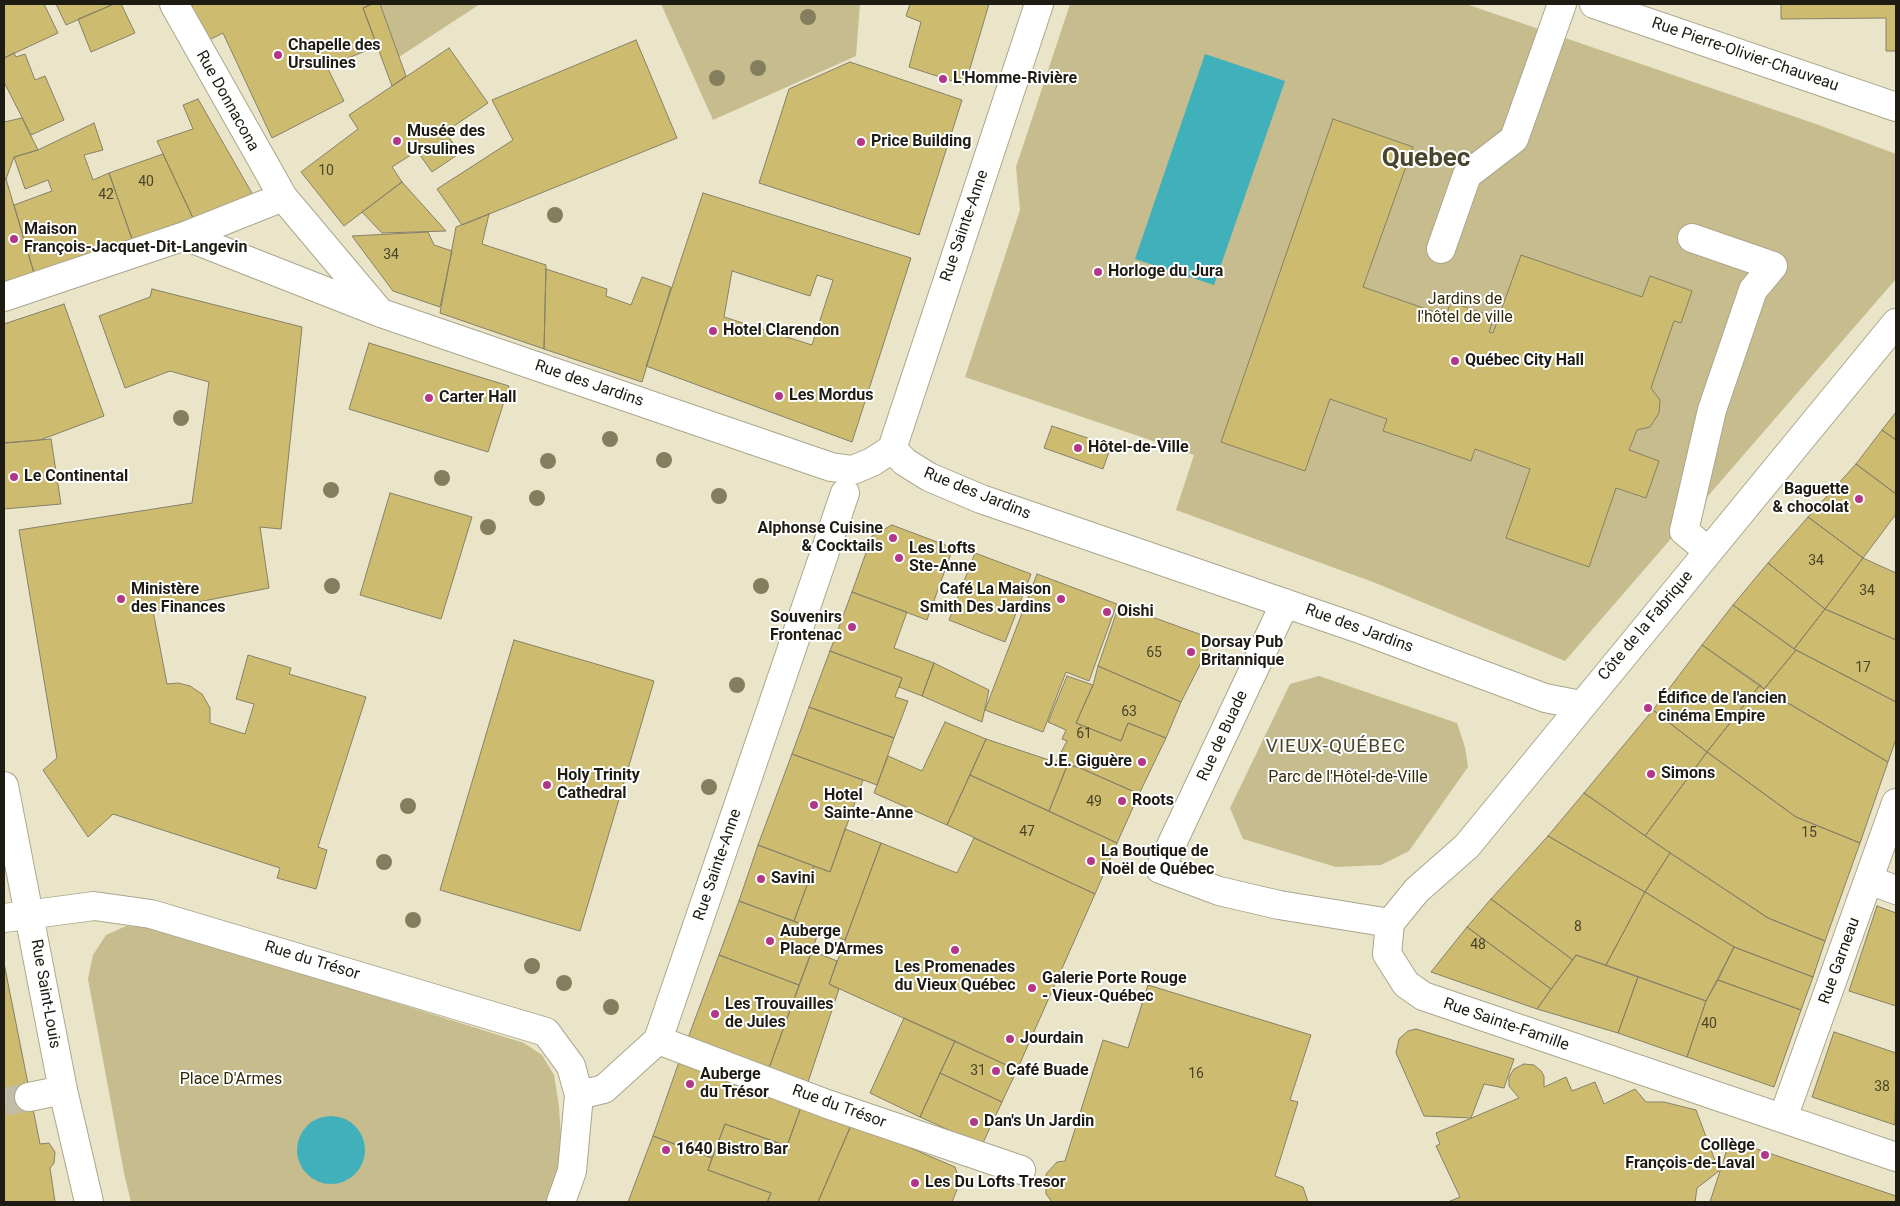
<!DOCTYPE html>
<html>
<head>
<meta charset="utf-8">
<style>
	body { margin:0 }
	#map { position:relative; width:1900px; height:1206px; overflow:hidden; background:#eae5c9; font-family:Roboto,sans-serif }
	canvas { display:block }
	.frame { position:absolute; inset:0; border:5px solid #1e1c12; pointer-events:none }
</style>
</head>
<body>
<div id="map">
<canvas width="1900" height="1206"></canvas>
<div class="frame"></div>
</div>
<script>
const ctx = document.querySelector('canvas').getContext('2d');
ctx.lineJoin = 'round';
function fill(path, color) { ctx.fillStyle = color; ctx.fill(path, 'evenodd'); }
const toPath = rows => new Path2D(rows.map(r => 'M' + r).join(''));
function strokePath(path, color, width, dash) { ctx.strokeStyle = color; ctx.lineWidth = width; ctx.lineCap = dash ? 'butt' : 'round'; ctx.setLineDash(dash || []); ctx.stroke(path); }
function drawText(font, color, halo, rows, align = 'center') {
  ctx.font = font + ' Roboto,sans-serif'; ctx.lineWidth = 4; ctx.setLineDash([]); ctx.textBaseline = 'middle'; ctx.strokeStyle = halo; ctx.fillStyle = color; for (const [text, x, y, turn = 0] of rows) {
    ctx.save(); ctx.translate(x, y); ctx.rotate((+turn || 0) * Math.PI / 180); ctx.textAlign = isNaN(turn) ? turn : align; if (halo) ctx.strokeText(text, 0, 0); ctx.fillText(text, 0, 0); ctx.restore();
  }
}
fill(toPath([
	[380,4,480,4,399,57],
	[661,4,860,4,856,56,713,120],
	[1070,4,1466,4,1816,124,1896,154,1896,279,1565,661,1373,582,1176,510,1194,455,965,377,1020,210,1016,167],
	[1319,676,1457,723,1465,747,1468,767,1409,851,1381,865,1336,867,1243,839,1230,808,1290,684],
	[126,926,161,929,524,1043,542,1055,554,1075,559,1106,561,1141,559,1178,549,1202,131,1202,124,1173,88,979,93,955,106,935]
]), '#c6bc8e');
fill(toPath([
	[1205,54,1285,81,1214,285,1135,259],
	'297 1150a34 34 0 1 1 68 0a34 34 0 1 1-68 0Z'
]), '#40b0ba');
const building = toPath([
	[4,4,44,4,58,33,4,58,4,4],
	[56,4,114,4,66,25,56,4],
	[114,4,121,4,135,33,91,52,78,19,114,4],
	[191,4,372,4,363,8,377,46,327,67,344,101,272,138,223,33,207,41,191,4],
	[372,4,380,4,406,76,392,86,363,8,372,4],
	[910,4,989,4,965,85,909,67,921,22,906,16,910,4],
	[1781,4,1896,4,1896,51,1886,51,1886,18,1781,19,1781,4],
	[636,40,677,138,462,225,437,189,513,140,492,100,636,40],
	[449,48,488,103,445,132,460,153,432,172,417,151,392,167,402,182,344,226,301,172,358,129,349,115,449,48],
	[14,53,16,57,25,54,35,80,45,76,64,120,31,135,4,82,4,58,14,53],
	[850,62,962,100,919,235,759,183,789,89,850,62],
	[198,99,253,195,193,218,157,141,193,129,183,105,198,99],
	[22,118,38,150,14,157,6,179,4,180,4,122,22,118],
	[1333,119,1413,147,1363,287,1446,316,1451,302,1494,317,1489,332,1493,333,1521,255,1642,297,1650,276,1692,291,1681,323,1674,321,1651,388,1660,400,1659,413,1650,427,1637,430,1629,450,1659,461,1646,498,1616,488,1589,567,1506,538,1530,469,1475,449,1471,461,1422,444,1383,431,1387,419,1330,399,1305,471,1221,442,1333,119],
	[94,123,103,150,84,155,93,180,109,173,132,239,34,273,14,205,52,191,48,180,25,189,14,157,38,150,94,123],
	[163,154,193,218,132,239,109,173,163,154],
	[6,179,34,273,4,282,4,180,6,179],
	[402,182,446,231,382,233,362,212,402,182],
	[703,193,911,258,852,442,646,366,703,193],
	[732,271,810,296,817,275,833,280,812,345,724,317,732,271],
	[489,214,482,244,546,265,544,349,440,313,456,227,489,214],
	[428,232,434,245,452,251,440,307,393,291,352,236,428,232],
	[546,269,607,289,606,296,631,305,642,277,671,287,642,382,544,349,546,269],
	[152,289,302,327,281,529,260,527,269,588,153,611,167,684,178,683,190,686,202,694,210,708,210,723,245,734,254,704,236,699,248,655,291,668,289,674,366,697,318,847,327,850,316,889,277,878,280,868,113,814,88,837,43,770,57,758,19,530,192,503,209,382,170,371,125,388,99,316,150,297,152,289],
	[64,304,104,416,40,440,4,443,4,324,64,304],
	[369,343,509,386,488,452,349,409,369,343],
	[1896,412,1896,440,1882,430,1896,412],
	[1052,426,1111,446,1103,469,1044,448,1052,426],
	[1882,430,1896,440,1896,494,1856,464,1882,430],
	[51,439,61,504,4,509,4,443,51,439],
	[1856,464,1896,494,1896,514,1863,558,1808,517,1856,464],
	[390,493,472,517,441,619,360,595,390,493],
	[1808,517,1863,558,1825,609,1768,563,1808,517],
	[892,525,953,548,927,620,852,592,872,536,892,525],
	[975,553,1031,574,1005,642,949,620,975,553],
	[1863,558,1896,573,1896,640,1825,609,1863,558],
	[1768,563,1825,609,1794,649,1733,605,1768,563],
	[1037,574,1117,604,1089,681,1066,672,1043,732,985,710,1037,574],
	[852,592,907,612,894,648,934,663,922,696,899,687,902,678,830,651,852,592],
	[1119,605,1213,639,1181,702,1098,666,1119,605],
	[1733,605,1796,650,1764,689,1702,645,1733,605],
	[1825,609,1896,640,1896,702,1794,649,1825,609],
	[514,640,654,681,580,931,440,890,514,640],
	[1702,645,1760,685,1707,752,1653,710,1702,645],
	[1796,650,1896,702,1896,739,1888,762,1764,689,1796,650],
	[830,651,902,678,895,697,908,701,894,738,809,707,830,651],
	[934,663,989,690,982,722,922,696,934,663],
	[1098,666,1181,702,1166,738,1128,723,1121,741,1076,723,1093,685,1098,666],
	[1067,676,1093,685,1076,723,1121,741,1128,723,1166,738,1139,794,1078,767,1056,762,1067,741,1062,739,1066,730,1048,722,1067,676],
	[1760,685,1764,689,1888,762,1860,843,1796,817,1707,752,1760,685],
	[809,707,894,738,877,785,792,754,809,707],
	[1653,710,1707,752,1645,836,1584,793,1653,710],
	[945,722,986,739,947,825,874,793,888,756,922,771,945,722],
	[986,739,1067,766,1049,811,970,775,986,739],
	[1707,752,1796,817,1860,843,1825,941,1768,918,1645,836,1707,752],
	[792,754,863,780,830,872,758,845,792,754],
	[1067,766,1078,767,1139,794,1117,843,1049,811,1067,766],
	[970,775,1117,843,1095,894,947,825,970,775],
	[1584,793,1670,853,1645,892,1548,836,1584,793],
	[845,829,881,843,845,940,794,921,814,866,830,872,845,829],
	[1548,836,1645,892,1606,965,1576,955,1573,960,1491,899,1548,836],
	[974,838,1095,894,1017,1070,829,984,881,843,957,873,974,838],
	[758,845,814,866,794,921,739,901,758,845],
	[1670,853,1768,918,1825,941,1813,977,1734,947,1645,892,1670,853],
	[1645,892,1734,947,1706,1001,1606,965,1645,892],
	[1491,899,1573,960,1551,989,1467,927,1491,899],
	[739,901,819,931,799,985,719,955,739,901],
	[1877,906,1896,913,1896,1006,1849,991,1877,906],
	[1467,927,1551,989,1537,1009,1431,972,1467,927],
	[1734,947,1813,977,1801,1010,1718,980,1734,947],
	[812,951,837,961,829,984,839,989,808,1082,769,1068,812,951],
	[719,955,799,985,769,1068,688,1038,719,955],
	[1576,955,1638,977,1618,1033,1537,1009,1576,955],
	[4,963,40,1144,49,1143,55,1152,54,1163,50,1168,55,1202,4,1202,4,963],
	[1638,977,1706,1001,1687,1057,1618,1033,1638,977],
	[1718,980,1801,1010,1774,1087,1687,1057,1706,1001,1718,980],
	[1148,985,1311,1035,1290,1100,1298,1102,1275,1176,1303,1187,1308,1202,1052,1202,1046,1194,1046,1174,1057,1162,1065,1161,1103,1040,1128,1048,1148,985],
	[904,1018,955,1041,920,1117,870,1093,904,1018],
	[1416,1029,1514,1059,1504,1088,1484,1084,1471,1118,1424,1116,1396,1053,1399,1039,1408,1031,1416,1029],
	[1834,1032,1896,1053,1895,1125,1812,1097,1834,1032],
	[955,1041,1017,1070,1002,1102,940,1073,955,1041],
	[679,1062,801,1107,787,1146,725,1124,712,1158,653,1136,679,1062],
	[1524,1064,1534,1065,1541,1071,1544,1076,1544,1087,1566,1077,1572,1091,1595,1082,1604,1104,1635,1089,1646,1102,1664,1102,1696,1110,1719,1171,1697,1188,1695,1202,1448,1202,1460,1197,1436,1146,1440,1144,1436,1133,1519,1098,1509,1086,1509,1077,1514,1069,1524,1064],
	[940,1073,1002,1102,982,1145,920,1117,940,1073],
	[801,1107,852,1123,818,1202,771,1202,768,1201,771,1193,708,1170,725,1124,787,1146,801,1107],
	[852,1123,955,1167,960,1182,952,1202,818,1202,852,1123],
	[653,1136,712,1158,708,1170,771,1193,767,1202,628,1202,653,1136],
	[1730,1140,1896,1196,1896,1202,1710,1202,1730,1140]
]);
fill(building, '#cdbc6f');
strokePath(building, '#868067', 1);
strokePath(toPath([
	[4,1102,29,1097]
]), '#c1bda4', 28, [28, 14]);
const minor = toPath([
	[174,4,283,197],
	[1594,4,1896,107],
	[185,236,381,313,831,467,853,470,872,462,892,449],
	[1692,238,1773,266,1753,290,1712,410,1684,531,1708,551],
	[1441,249,1467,175,1514,139,1562,4],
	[4,297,185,236,283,197,378,310],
	[892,449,905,462,929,477,981,499,1357,628,1545,698,1581,705],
	[892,449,1039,4],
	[1285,603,1160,869,1219,891,1279,905,1390,923],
	[4,786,63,1090,89,1202],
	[1869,880,1896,890],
	[4,918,94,906,151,914,546,1032,571,1066,579,1095,572,1171,561,1202],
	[1390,923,1417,890,1467,846,1896,323],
	[1390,923,1387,954,1406,984,1423,996,1896,1157],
	[658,1040,827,1104,1021,1170],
	[579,1095,604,1089,658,1040,845,493],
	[29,1097,63,1090],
	[1783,1118,1896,803]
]);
strokePath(minor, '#aba68c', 30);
strokePath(minor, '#fff', 28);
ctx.fillStyle = '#847e5e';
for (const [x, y] of [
	[808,17],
	[758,68],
	[717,78],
	[555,215],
	[181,418],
	[610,439],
	[664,460],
	[548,461],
	[442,478],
	[331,490],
	[719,496],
	[537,498],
	[488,527],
	[332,586],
	[761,586],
	[737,685],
	[709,787],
	[408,806],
	[384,862],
	[413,920],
	[532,966],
	[564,983],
	[611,1007]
]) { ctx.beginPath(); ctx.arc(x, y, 8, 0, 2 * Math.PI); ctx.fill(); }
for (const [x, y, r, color] of [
	[278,55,5,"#b33788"],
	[943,79,5,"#b33788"],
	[397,141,5,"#b33788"],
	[861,142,5,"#b33788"],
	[14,239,5,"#b33788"],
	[1098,272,5,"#b33788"],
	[713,331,5,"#b33788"],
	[1455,361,5,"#b33788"],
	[779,396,5,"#b33788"],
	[429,398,5,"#b33788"],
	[1078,448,5,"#b33788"],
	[14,477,5,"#b33788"],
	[1859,499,5,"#b33788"],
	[893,538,5,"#b33788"],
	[899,558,5,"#b33788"],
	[121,599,5,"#b33788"],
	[1061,599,5,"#b33788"],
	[1107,612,5,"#b33788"],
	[852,627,5,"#b33788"],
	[1191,652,5,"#b33788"],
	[1648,708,5,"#b33788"],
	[1142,762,5,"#b33788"],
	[1651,774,5,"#b33788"],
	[547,785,5,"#b33788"],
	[1122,801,5,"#b33788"],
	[814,805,5,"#b33788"],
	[1091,861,5,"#b33788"],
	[761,879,5,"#b33788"],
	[770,941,5,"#b33788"],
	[955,950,5,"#b33788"],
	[1032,988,5,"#b33788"],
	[715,1014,5,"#b33788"],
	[1010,1039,5,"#b33788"],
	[996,1071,5,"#b33788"],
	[690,1084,5,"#b33788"],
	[974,1122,5,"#b33788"],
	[666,1150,5,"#b33788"],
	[1765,1155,5,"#b33788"],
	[915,1183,5,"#b33788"]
]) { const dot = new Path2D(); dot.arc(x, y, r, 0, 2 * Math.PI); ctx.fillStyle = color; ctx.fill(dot); strokePath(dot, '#fff', 2); }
drawText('14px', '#4a4429', null, [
	["10",326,171],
	["40",146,182],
	["42",106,195],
	["34",391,255],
	["34",1816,561],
	["34",1867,591],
	["65",1154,653],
	["17",1863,668],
	["63",1129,712],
	["61",1084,734],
	["49",1094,802],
	["47",1027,832],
	["15",1809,833],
	["8",1578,927],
	["48",1478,945],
	["40",1709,1024],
	["31",978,1071],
	["16",1196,1074],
	["38",1882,1087]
]);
drawText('bold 16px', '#1e1c12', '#fff', [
	["Chapelle des",288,46],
	["Ursulines",288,64],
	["L'Homme-Rivière",953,79],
	["Musée des",407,132],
	["Ursulines",407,150],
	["Price Building",871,142],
	["Maison",24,230],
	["François-Jacquet-Dit-Langevin",24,248],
	["Horloge du Jura",1108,272],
	["Hotel Clarendon",723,331],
	["Québec City Hall",1465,361],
	["Les Mordus",789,396],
	["Carter Hall",439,398],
	["Hôtel-de-Ville",1088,448],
	["Le Continental",24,477],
	["Baguette",1849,490,"right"],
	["& chocolat",1849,508,"right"],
	["Alphonse Cuisine",883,529,"right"],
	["& Cocktails",883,547,"right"],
	["Les Lofts",909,549],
	["Ste-Anne",909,567],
	["Ministère",131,590],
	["des Finances",131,608],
	["Café La Maison",1051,590,"right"],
	["Smith Des Jardins",1051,608,"right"],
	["Oishi",1117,612],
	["Souvenirs",842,618,"right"],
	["Frontenac",842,636,"right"],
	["Dorsay Pub",1201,643],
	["Britannique",1201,661],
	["Édifice de l'ancien",1658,699],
	["cinéma Empire",1658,717],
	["J.E. Giguère",1132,762,"right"],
	["Simons",1661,774],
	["Holy Trinity",557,776],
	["Cathedral",557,794],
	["Hotel",824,796],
	["Sainte-Anne",824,814],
	["Roots",1132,801],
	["La Boutique de",1101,852],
	["Noël de Québec",1101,870],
	["Savini",771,879],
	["Auberge",780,932],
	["Place D'Armes",780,950],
	["Les Promenades",955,968,"center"],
	["du Vieux Québec",955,986,"center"],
	["Galerie Porte Rouge",1042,979],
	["- Vieux-Québec",1042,997],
	["Les Trouvailles",725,1005],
	["de Jules",725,1023],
	["Jourdain",1020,1039],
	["Café Buade",1006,1071],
	["Auberge",700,1075],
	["du Trésor",700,1093],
	["Dan's Un Jardin",984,1122],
	["Collège",1755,1146,"right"],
	["François-de-Laval",1755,1164,"right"],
	["1640 Bistro Bar",676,1150],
	["Les Du Lofts Tresor",925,1183]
], 'left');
drawText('16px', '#1e1c12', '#fff', [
	["Rue Pierre-Olivier-Chauveau",1745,55,19],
	["Rue Donnacona",227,101,61],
	["Rue Sainte-Anne",965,226,-71],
	["Rue des Jardins",589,384,19],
	["Rue des Jardins",977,494,22],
	["Côte de la Fabrique",1646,626,-50],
	["Rue des Jardins",1359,629,20],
	["Rue de Buade",1223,736,-65],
	["Rue Sainte-Anne",718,865,-71],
	["Rue du Trésor",312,961,17],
	["Rue Garneau",1840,961,-70],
	["Rue Saint-Louis",45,994,80],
	["Rue Sainte-Famille",1506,1025,19],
	["Rue du Trésor",839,1107,20]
]);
drawText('16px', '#312906', '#fff', [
	["Jardins de",1465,300],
	["l'hôtel de ville",1465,318],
	["Parc de l'Hôtel-de-Ville",1348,778],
	["Place D'Armes",231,1080]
]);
ctx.letterSpacing = '1px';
drawText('19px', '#49452d', '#fff', [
	["VIEUX-QUÉBEC",1336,747]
]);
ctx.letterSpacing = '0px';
drawText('bold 26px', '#49452d', '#fff', [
	["Quebec",1426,159]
]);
</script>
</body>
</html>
